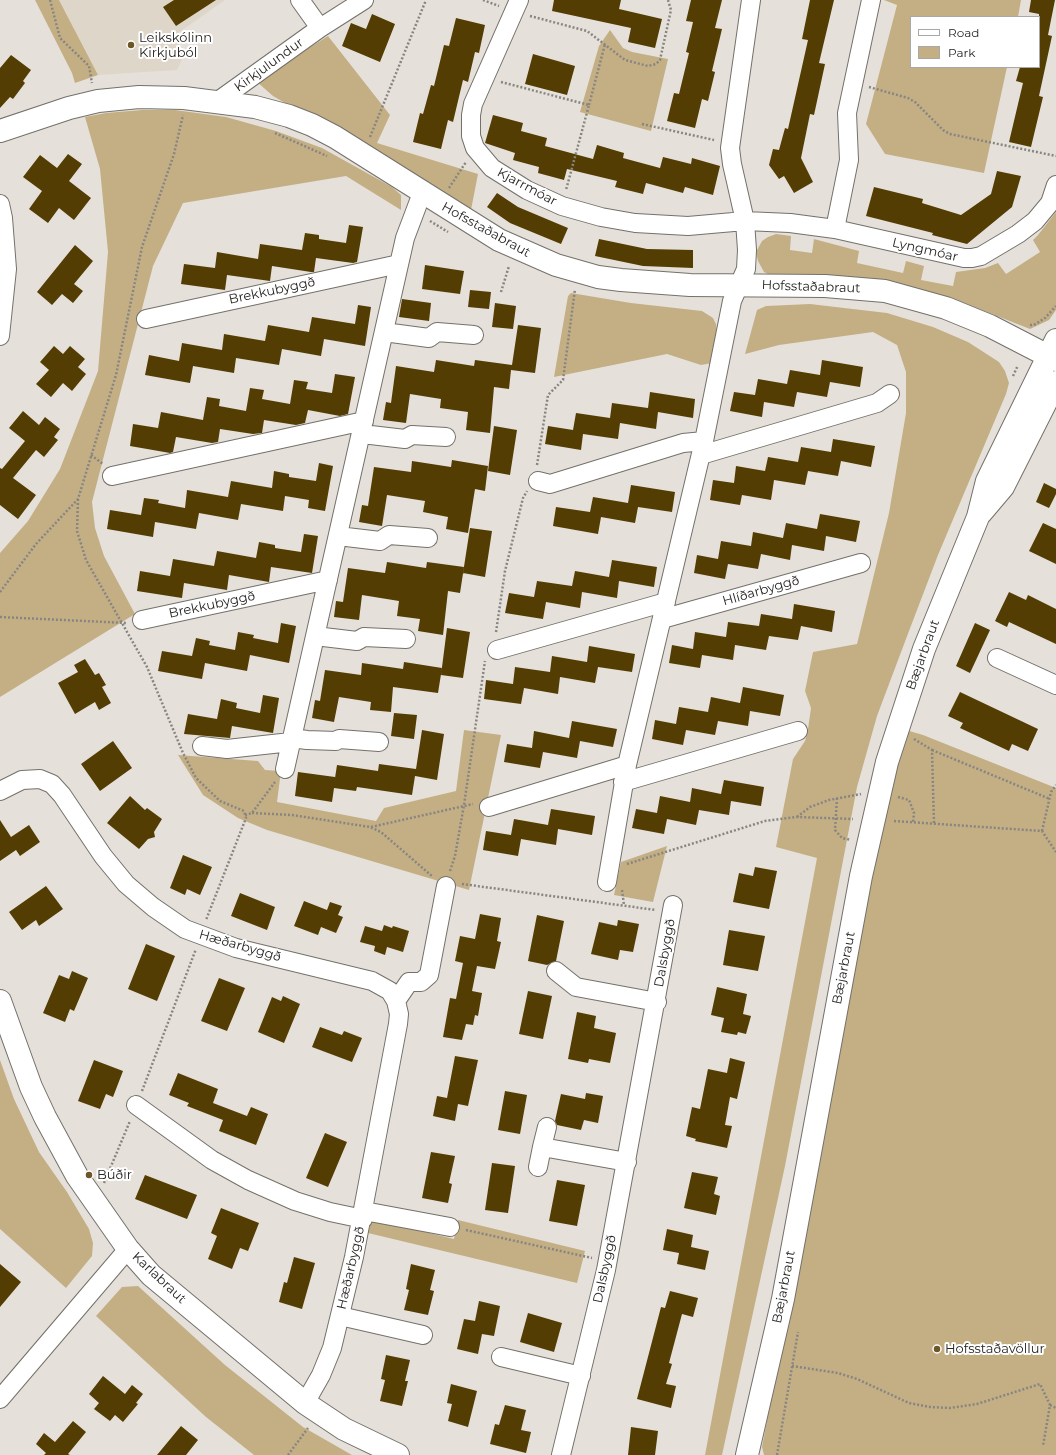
<!DOCTYPE html>
<html>
<head>
<meta charset="utf-8">
<style>
	body { margin:0 }
	#map { position:relative; width:1056px; height:1455px; overflow:hidden; background:#e5e1da; font-family:Montserrat,sans-serif }
	canvas { display:block }
	.legend { position:absolute; left:910px; top:16px; width:130px; height:52px; box-sizing:border-box; background:#fff; border:1px solid #a8a8a7; margin:0; padding:5px 7px; list-style:none; font-size:12px; color:#262522 }
	.legend li { display:flex; align-items:center; gap:8px; height:20px }
	.legend b { width:20px; border:1px solid #a8a8a7 }
</style>
</head>
<body>
<div id="map">
<canvas width="1056" height="1455"></canvas>
<ul class="legend">
<li><b style="height:5px;background:#fff"></b>Road</li>
<li><b style="height:11px;background:#c4af85"></b>Park</li>
</ul>
</div>
<script>
const ctx = document.querySelector('canvas').getContext('2d');
ctx.lineJoin = 'round';
function fill(path, color) { ctx.fillStyle = color; ctx.fill(path, 'evenodd'); }
const toPath = rows => new Path2D(rows.map(r => 'M' + r).join(''));
function strokePath(path, color, width, dash) { ctx.strokeStyle = color; ctx.lineWidth = width; ctx.lineCap = dash ? 'butt' : 'round'; ctx.setLineDash(dash || []); ctx.stroke(path); }
function drawText(font, color, halo, rows, align = 'center') {
  ctx.font = font + ' Montserrat,sans-serif'; ctx.lineWidth = 4; ctx.setLineDash([]); ctx.textBaseline = 'middle'; ctx.strokeStyle = halo; ctx.fillStyle = color; for (const [text, x, y, turn = 0] of rows) {
    ctx.save(); ctx.translate(x, y); ctx.rotate((+turn || 0) * Math.PI / 180); ctx.textAlign = isNaN(turn) ? turn : align; if (halo) ctx.strokeText(text, 0, 0); ctx.fillText(text, 0, 0); ctx.restore();
  }
}
fill(toPath([
	[59,0,225,0,174,36,185,54,177,70,98,75]
]), '#ded7c9');
fill(toPath([
	[35,0,59,0,98,75,75,83,72,73],
	[884,0,1021,0,1018,17,911,17,911,67,1007,67,984,173,885,154,866,124,897,5],
	[610,30,623,48,632,52,668,59,651,131,580,112,599,46],
	[328,36,390,115,377,143,478,174,471,210,273,96,256,81],
	[142,110,175,110,226,117,276,131,322,148,392,187,401,195,401,210,346,176,183,203,153,266,92,502,95,528,104,556,135,614,0,697,0,553,28,521,60,469,98,371,108,252,100,169,85,117,106,113],
	[1056,212,1056,310,1049,320,1030,329,949,297,900,284,772,276,764,272,758,261,756,252,762,241,768,237,776,234,791,236,790,250,812,253,814,239,859,251,857,263,903,273,906,261,924,266,921,280,953,286,956,272,985,268,998,263,1006,274,1040,252,1033,240,1038,235],
	[571,293,631,303,702,311,713,318,716,324,717,334,712,363,701,365,667,354,554,377,568,296],
	[810,304,887,313,933,327,968,342,999,362,1005,371,1009,383,1006,394,938,555,909,631,877,716,857,787,785,1166,722,1455,705,1455,817,858,776,847,793,759,805,741,808,729,811,708,805,691,813,652,857,644,889,513,906,413,906,372,897,345,873,332,779,345,745,354,757,310,766,306],
	[464,730,501,735,469,890,267,830,238,818,203,795,178,755,258,761,265,770,281,771,277,802,376,821,384,808,456,791],
	[906,730,923,735,1056,788,1056,1455,764,1455,762,1447,862,910],
	[667,846,653,902,614,895,621,862],
	[0,1060,14,1099,39,1152,67,1192,89,1229,93,1243,92,1256,66,1288,0,1229],
	[371,1219,454,1239,458,1220,585,1251,577,1283,368,1233],
	[138,1286,225,1365,303,1427,352,1455,254,1455,206,1417,96,1316,122,1287]
]), '#c4af85');
fill(toPath([
	[174,0,216,0,176,26,163,7],
	[554,0,621,0,619,9,662,19,655,48,628,42,631,28,552,11],
	[691,0,722,0,715,28,722,29,712,71,715,72,708,101,702,99,695,128,667,121,674,93,679,94,689,53,686,52,693,22,686,21],
	[810,0,834,0,819,63,825,64,814,115,810,114,801,158,813,182,794,193,784,176,779,179,769,165,773,149,779,150,785,128,788,129,808,40,802,39],
	[1031,0,1055,0,1048,35,1052,36,1039,96,1043,97,1031,147,1009,142,1023,83,1016,81,1020,67,1039,67,1039,14,1029,12],
	[372,14,395,24,380,62,342,46,351,23,366,29],
	[456,18,485,25,479,53,475,52,468,82,463,80,453,122,448,120,441,149,413,142,420,113,423,114,431,85,434,86,444,45,449,46],
	[533,54,575,66,567,95,525,84],
	[11,55,31,70,23,81,25,83,13,99,10,97,0,108,0,68],
	[493,115,523,123,521,131,547,138,545,146,593,159,597,145,624,153,623,158,660,168,663,157,691,164,692,158,720,166,713,195,685,187,683,193,646,183,643,194,615,187,617,181,567,169,564,180,538,173,539,167,513,160,515,153,485,143],
	[68,154,82,164,69,181,91,198,74,220,59,208,48,223,29,209,42,191,23,177,40,155,57,168],
	[997,171,1021,176,1012,207,967,244,932,235,933,233,866,216,874,187,923,199,922,203,961,215,991,194],
	[497,193,518,207,568,228,561,244,510,223,487,207],
	[349,225,363,227,357,262,353,263,316,258,314,272,311,272,272,266,270,281,227,275,225,290,181,284,184,264,215,268,217,252,258,259,260,244,302,250,305,233,319,235,319,239,346,243],
	[599,239,647,249,693,250,693,268,643,266,595,256],
	[75,245,93,261,74,284,83,291,73,303,62,294,52,305,37,292],
	[425,265,464,271,460,294,422,289],
	[470,290,491,292,489,309,468,307],
	[402,299,431,303,429,321,399,317],
	[495,303,516,306,513,329,492,327],
	[358,305,371,307,365,346,324,339,321,356,282,349,279,365,236,358,234,373,193,366,190,383,145,375,149,355,179,361,182,343,222,350,224,334,265,341,268,325,309,332,312,317,355,324],
	[518,325,541,328,535,373,511,370,509,389,494,387,490,433,466,430,468,412,440,408,441,399,410,394,406,423,383,420,386,402,391,403,396,366,434,372,436,360,474,366,475,360,512,365],
	[54,346,63,354,70,346,85,359,78,367,86,374,72,391,63,383,51,397,36,384,49,370,40,362],
	[822,360,863,367,860,387,830,382,827,397,797,392,794,407,764,402,762,417,730,411,734,392,755,395,758,379,787,384,790,370,820,375],
	[335,374,355,377,348,414,340,416,308,410,305,423,296,425,264,420,262,433,253,434,220,429,218,442,212,443,176,437,173,452,170,453,130,446,133,424,158,428,161,412,203,420,207,397,220,399,219,406,246,411,250,388,264,390,262,399,290,404,294,380,308,382,306,389,332,393],
	[650,392,695,399,693,418,658,412,656,429,620,423,618,439,583,434,581,450,545,444,548,426,573,430,576,413,610,418,612,403,648,408],
	[23,411,39,425,45,417,60,429,54,437,58,440,44,457,36,450,13,478,36,495,18,519,0,505,0,468,2,469,25,441,9,428],
	[494,426,517,430,510,475,488,471],
	[833,439,875,446,871,467,841,461,838,476,808,471,805,485,774,480,771,500,742,495,740,505,710,500,713,480,734,483,736,466,765,471,768,457,798,462,801,447,831,452],
	[452,460,488,466,485,491,475,489,468,533,446,529,448,517,423,512,425,501,387,495,382,526,359,522,362,505,368,506,374,467,411,472,412,461,451,467],
	[319,463,333,466,325,511,308,508,309,500,285,496,283,511,241,504,238,520,199,513,196,529,155,522,153,537,107,529,110,510,141,515,144,498,159,500,158,503,185,508,187,490,228,497,231,481,272,488,274,471,289,474,289,477,316,481],
	[1044,483,1056,489,1056,494,1049,508,1036,502],
	[631,485,675,492,672,512,638,507,635,523,601,517,598,534,553,526,556,507,590,512,593,497,628,503],
	[820,514,860,521,856,542,826,536,824,551,792,545,790,560,761,554,758,569,728,564,725,579,694,573,697,555,718,559,721,541,751,546,753,532,783,538,786,523,817,529],
	[1043,523,1056,529,1056,564,1029,551],
	[470,528,492,531,485,577,463,573],
	[304,534,318,536,312,573,271,567,269,582,229,575,227,590,184,583,182,598,137,591,140,571,170,576,173,559,214,566,217,551,256,558,259,542,275,545,275,548,301,552],
	[612,560,657,567,654,587,619,581,617,598,582,592,580,608,546,602,543,619,505,613,509,593,534,597,537,581,572,586,575,571,609,577],
	[387,562,426,568,427,562,464,567,460,593,448,591,443,635,418,631,420,619,397,616,399,601,362,595,359,620,334,617,336,601,343,602,348,568,385,573],
	[1009,592,1026,600,1028,595,1056,609,1056,644,1009,622,1007,627,995,621],
	[794,604,835,611,832,632,801,626,798,640,769,636,766,650,735,645,733,660,702,655,700,668,669,663,672,645,693,649,695,632,726,637,728,622,759,626,761,614,792,619],
	[281,623,296,626,289,663,250,655,247,671,205,663,202,679,158,671,162,651,192,656,196,638,210,641,209,645,235,650,238,632,254,635,253,638,278,643],
	[975,623,990,630,970,673,956,666],
	[447,628,470,632,463,678,441,675],
	[589,646,635,654,632,672,598,667,595,683,560,677,558,694,524,688,521,704,484,699,486,680,513,684,515,667,550,672,552,656,587,662],
	[85,659,95,675,99,673,106,685,102,687,111,703,99,710,95,702,75,714,58,683,78,672,74,665],
	[404,662,442,668,438,693,393,687,391,712,370,710,371,702,339,697,334,722,312,718,315,700,320,701,325,670,361,675,362,663,403,669],
	[743,687,784,695,780,716,750,711,748,726,718,721,715,735,686,730,683,745,652,739,655,720,676,724,679,707,708,712,711,697,740,703],
	[960,692,1038,729,1028,751,1012,744,1009,751,960,728,963,723,948,716],
	[263,695,279,698,273,733,232,726,230,738,184,734,188,714,217,719,221,699,237,703,236,708,260,713],
	[394,713,417,715,414,739,391,736],
	[572,721,617,729,613,747,580,741,577,758,543,752,540,768,504,762,507,744,532,748,534,731,569,738],
	[422,730,444,734,437,780,415,776,412,795,357,787,356,791,334,788,332,802,295,796,298,772,335,777,335,778,337,765,378,771,379,764,416,769],
	[113,741,132,768,100,791,81,764],
	[724,780,764,787,761,806,731,801,729,815,699,810,696,825,667,819,664,834,632,828,636,809,657,813,660,796,690,802,692,788,721,794],
	[130,796,145,810,147,808,162,819,154,832,155,837,148,839,139,849,107,823],
	[551,809,595,816,592,835,558,829,556,845,521,839,518,856,483,850,486,831,511,835,514,819,548,825],
	[0,820,11,837,29,825,40,842,20,856,16,850,0,861],
	[183,855,212,867,200,895,187,889,185,895,170,888],
	[755,867,777,871,769,909,733,902,739,873,753,876],
	[46,886,63,909,39,926,36,920,22,930,9,912],
	[240,893,275,907,267,930,231,916],
	[304,901,327,910,330,902,342,906,338,915,343,917,336,933,321,927,318,935,294,926],
	[480,914,501,918,497,941,501,942,495,969,477,966,472,991,482,993,478,1016,475,1015,473,1025,466,1024,462,1040,443,1037,450,998,456,999,463,963,455,961,460,936,475,939],
	[537,915,564,921,556,961,547,965,528,961],
	[618,920,639,924,633,952,620,950,618,960,591,954,599,922,617,926],
	[384,925,392,928,393,926,409,931,403,952,387,947,385,955,374,951,375,946,360,942,365,926,382,931],
	[729,930,765,936,758,971,723,965],
	[146,944,175,956,157,1001,128,989],
	[72,971,88,978,74,1011,70,1009,65,1022,43,1013,59,975,69,979],
	[219,978,245,988,227,1031,201,1021],
	[717,987,747,994,743,1014,751,1016,746,1034,738,1032,737,1035,721,1032,724,1018,711,1015],
	[528,991,552,996,543,1039,519,1034],
	[283,996,300,1004,284,1043,258,1032,272,997,281,1001],
	[577,1012,596,1016,594,1028,616,1033,610,1063,589,1059,588,1063,568,1059],
	[320,1027,342,1035,344,1031,362,1038,352,1062,312,1047],
	[455,1056,478,1060,468,1106,458,1104,455,1121,433,1116,437,1096,447,1098],
	[730,1058,745,1062,737,1099,730,1097,725,1125,732,1126,727,1148,695,1141,696,1139,686,1136,692,1107,700,1109,708,1069,727,1073],
	[94,1060,123,1071,113,1097,106,1094,100,1109,78,1101],
	[178,1073,218,1089,213,1103,247,1116,251,1107,268,1114,256,1145,219,1131,223,1120,187,1106,189,1103,169,1095],
	[505,1091,527,1095,520,1134,498,1130],
	[586,1093,603,1096,598,1123,584,1120,581,1130,557,1125,555,1121,561,1094,585,1099],
	[325,1133,347,1142,328,1187,306,1178],
	[431,1152,455,1156,449,1183,452,1184,448,1203,422,1198],
	[492,1163,515,1166,508,1213,485,1210],
	[692,1172,718,1177,714,1194,720,1196,716,1215,684,1208],
	[145,1175,197,1195,187,1219,135,1199],
	[557,1180,585,1185,577,1226,549,1221],
	[221,1208,259,1223,248,1251,240,1248,232,1269,208,1259,217,1236,211,1233],
	[667,1229,693,1235,691,1247,709,1251,705,1270,677,1264,679,1253,663,1250],
	[294,1257,315,1263,302,1309,279,1302,284,1282,287,1283],
	[0,1264,21,1282,0,1307],
	[411,1264,435,1270,430,1290,434,1291,428,1315,404,1310,409,1290,406,1289],
	[670,1291,698,1298,693,1317,682,1314,669,1363,672,1364,666,1384,676,1386,671,1408,637,1399,661,1307,665,1308],
	[479,1301,500,1306,494,1336,482,1334,478,1354,457,1349,464,1319,475,1321],
	[528,1313,562,1323,554,1352,520,1342],
	[386,1355,410,1360,405,1381,408,1381,402,1406,380,1401,385,1380,381,1379],
	[103,1376,125,1394,132,1385,143,1394,136,1403,138,1404,123,1422,115,1415,110,1421,94,1409,99,1403,89,1394],
	[451,1384,477,1391,468,1427,448,1421,452,1404,447,1403],
	[505,1405,526,1410,521,1430,531,1432,526,1453,490,1444,495,1424,499,1425],
	[73,1421,86,1432,68,1454,70,1455,44,1455,46,1453,36,1444,44,1433,55,1442],
	[181,1426,198,1440,186,1455,157,1455],
	[631,1427,658,1431,655,1455,628,1455]
]), '#543d03');
const street = toPath([
	[300,0,320,28],
	[519,0,473,104,471,115,471,136,475,148,492,168,527,190,562,206,601,217,635,223,688,226,745,221,790,223,835,229],
	[871,0,847,113,849,160,835,229,964,258,972,258,981,256,1018,234,1035,221,1050,203,1056,185],
	[218,101,320,28,364,0],
	[0,204,3,218,7,269,0,336],
	[146,319,399,264],
	[384,332,429,338,437,332,474,335],
	[362,434,405,439,412,435,446,437],
	[701,455,877,403,890,394],
	[112,476,364,421],
	[538,481,550,484,683,443,704,441],
	[338,536,380,541,389,535,428,538],
	[662,619,861,563],
	[142,620,328,580],
	[315,636,357,641,364,637,406,639],
	[497,650,666,602],
	[997,658,1056,685],
	[292,738,307,740,336,741,339,739,379,742],
	[202,746,227,749,291,742],
	[285,769,405,238,422,193],
	[623,782,798,731],
	[0,791,22,780,40,779,52,784,62,795,103,856,126,884,153,907,185,929,236,948,372,981,390,991,396,1001,399,1014,398,1024,354,1257,332,1348,321,1375,305,1403],
	[489,807,627,765],
	[607,882,627,765,704,441,732,301,746,269,747,250,745,221,732,164,730,148,751,0],
	[556,971,576,987,657,1002],
	[396,1001,409,982,421,982,429,975,446,886],
	[136,1105,212,1160,248,1180,295,1201,330,1212,363,1219],
	[547,1127,542,1147,627,1162],
	[538,1167,542,1147],
	[364,1211,450,1227],
	[340,1316,423,1335],
	[501,1357,581,1376],
	[0,1399,128,1249],
	[561,1455,606,1270,673,905]
]);
const secondary = toPath([
	[0,131,69,108,98,101,139,97,184,98,255,107,289,116,312,125,335,137,499,240,556,265,598,277,621,280,690,285,825,286,885,291,946,308,990,326,1056,360],
	[981,513,1003,487,1056,382],
	[0,1001,31,1087,45,1117,77,1176,128,1249,151,1275,305,1403,344,1429,398,1455],
	[747,1455,783,1299,861,876,887,762,924,649,978,517,987,481,1056,340]
]);
strokePath(street, '#74716a', 20);
strokePath(secondary, '#74716a', 24);
strokePath(toPath([
	[50,0,60,38,89,66,92,83],
	[483,0,499,6],
	[530,16,587,31,625,60,648,66,656,64,660,60,671,10,668,0],
	[501,82,589,105,566,190],
	[869,87,908,98,915,102,943,130,950,134,1056,156],
	[589,105,605,44],
	[642,124,714,140],
	[275,133,327,156],
	[370,137,426,0],
	[449,188,466,162],
	[430,221,448,232],
	[501,292,509,266],
	[1030,325,1034,325,1045,318,1056,306],
	[1013,376,1018,365],
	[91,455,103,464],
	[537,465,548,395,563,380,575,289],
	[78,499,77,531,86,560,147,667,183,753,196,778,220,801,244,811,246,818,206,920],
	[0,592,36,544,78,499,116,375,142,247,174,154,183,115],
	[0,617,127,623],
	[496,632,505,571,523,498,527,491],
	[914,739,932,750,934,824],
	[932,750,1050,799],
	[898,797,909,800,914,813,913,823],
	[837,798,835,830,842,838,851,840],
	[252,813,292,815,370,827,381,832,433,877],
	[245,815,252,813,275,782],
	[797,817,810,807,829,800,861,794],
	[894,821,1042,831,1056,852],
	[371,827,473,804],
	[1042,831,1051,792,1056,785],
	[627,864,765,821,797,817,853,819],
	[450,871,455,856,464,805,485,661],
	[462,884,656,910],
	[622,890,624,905],
	[142,1091,196,949],
	[104,1183,130,1121],
	[466,1230,592,1258],
	[792,1366,838,1373,857,1379,909,1403,930,1407,950,1408,977,1404,1040,1384,1050,1405,1043,1446],
	[1050,1405,1056,1408],
	[288,1455,308,1428],
	[777,1455,798,1332]
]), '#888580', 2.5, [2, 2]);
strokePath(street, '#fff', 18);
strokePath(secondary, '#fff', 22);
for (const [x, y, r, color] of [
	[131,45,4,"#6e5727"],
	[89,1175,4,"#6e5727"],
	[937,1349,4,"#6e5727"]
]) { const dot = new Path2D(); dot.arc(x, y, r, 0, 2 * Math.PI); ctx.fillStyle = color; ctx.fill(dot); strokePath(dot, '#fff', 1.5); }
drawText('13px', '#262522', '#fff', [
	["Leikskólinn",139,38],
	["Kirkjuból",139,53],
	["Búðir",97,1175],
	["Hofsstaðavöllur",945,1349]
], 'left');
drawText('13px', '#262522', '#fff', [
	["Kirkjulundur",269,65,-36],
	["Kjarrmóar",527,187,28],
	["Hofsstaðabraut",486,230,29],
	["Lyngmóar",925,250,13],
	["Hofsstaðabraut",811,287,2],
	["Brekkubyggð",272,291,-12],
	["Hlíðarbyggð",761,591,-16],
	["Brekkubyggð",212,605,-12],
	["Bæjarbraut",923,655,-70],
	["Hæðarbyggð",240,946,16],
	["Dalsbyggð",665,953,-80],
	["Bæjarbraut",844,968,-79],
	["Hæðarbyggð",351,1268,-77],
	["Dalsbyggð",605,1269,-78],
	["Karlabraut",159,1278,43],
	["Bæjarbraut",784,1287,-79]
]);
</script>
</body>
</html>
